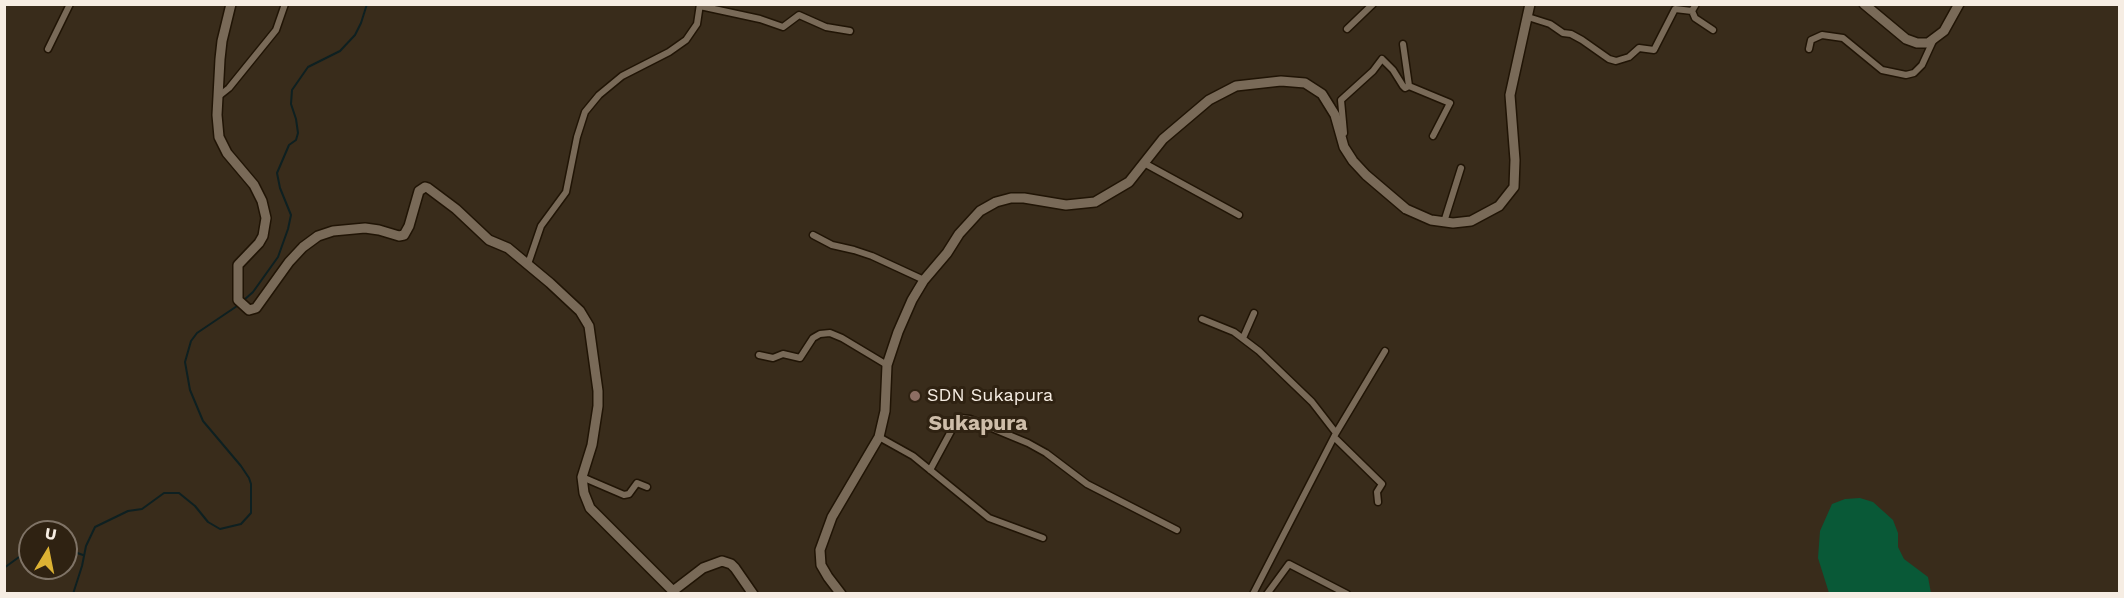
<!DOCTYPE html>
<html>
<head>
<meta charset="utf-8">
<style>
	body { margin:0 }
	#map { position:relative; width:2124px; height:598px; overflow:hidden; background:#392c1b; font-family:"Work Sans",sans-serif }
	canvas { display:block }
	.frame { position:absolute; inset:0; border:6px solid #f6ede3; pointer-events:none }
	.north { position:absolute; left:18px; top:520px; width:60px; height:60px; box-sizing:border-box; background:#2f2212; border:2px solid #7f7366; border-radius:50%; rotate:10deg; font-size:16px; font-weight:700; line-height:24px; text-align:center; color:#f6ede3 }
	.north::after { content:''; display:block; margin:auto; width:21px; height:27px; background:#dcb233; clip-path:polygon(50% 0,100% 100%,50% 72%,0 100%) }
</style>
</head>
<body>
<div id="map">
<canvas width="2124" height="598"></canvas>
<div class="frame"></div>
<div class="north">U</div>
</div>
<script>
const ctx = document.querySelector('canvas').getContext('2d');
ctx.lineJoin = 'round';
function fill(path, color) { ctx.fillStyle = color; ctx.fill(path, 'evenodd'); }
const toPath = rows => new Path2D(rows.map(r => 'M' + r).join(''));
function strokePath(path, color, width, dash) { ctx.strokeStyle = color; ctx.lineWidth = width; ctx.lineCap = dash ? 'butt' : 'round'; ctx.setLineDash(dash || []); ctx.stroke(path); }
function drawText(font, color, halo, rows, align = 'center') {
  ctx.font = font + ' "Work Sans",sans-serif'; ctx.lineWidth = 6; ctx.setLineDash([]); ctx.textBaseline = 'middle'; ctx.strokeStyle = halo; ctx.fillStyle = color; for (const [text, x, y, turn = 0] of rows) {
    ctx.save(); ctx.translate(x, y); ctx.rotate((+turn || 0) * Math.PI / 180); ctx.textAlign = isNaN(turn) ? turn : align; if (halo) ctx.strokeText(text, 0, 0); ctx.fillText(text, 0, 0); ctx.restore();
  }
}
fill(toPath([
	[1860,498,1873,502,1893,520,1898,533,1898,547,1904,559,1928,577,1931,593,1829,593,1818,558,1820,531,1832,504,1845,499]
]), '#095937');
strokePath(toPath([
	[244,300,253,292,278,257,288,229,291,215,280,188,277,173,289,145,296,140,298,133,296,119,291,104,292,90,308,67,340,51,355,35,361,23,367,4],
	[66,549,83,555],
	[4,568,30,549],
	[73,594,82,566,86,546,95,527,128,511,142,509,164,493,179,493,195,506,208,522,220,529,241,524,251,513,251,484,249,478,241,466,203,421,190,390,185,362,191,341,197,333,240,304]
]), '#0e2021', 2);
const street = toPath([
	[1696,4,1692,11,1695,18,1713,30],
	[700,6,760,19,783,27,799,15,826,27,850,31],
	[1528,17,1550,24,1563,33,1571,34,1582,40,1609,59,1616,61,1629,57,1639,48,1654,50,1675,9,1692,11],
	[1347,29,1373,4],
	[48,49,70,4],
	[1809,49,1811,40,1822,35,1843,38,1882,70,1906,75,1914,73,1922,65,1933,41],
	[1409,86,1450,103,1433,136],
	[219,96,229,88,276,30,285,4],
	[1344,133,1341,100,1373,71,1382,59,1393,70,1403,86,1405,88,1409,86,1403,44],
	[1144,163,1239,215],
	[1444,222,1461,168],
	[813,235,832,245,854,250,872,256,924,280],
	[528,264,541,226,566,192,577,137,585,112,599,95,622,76,669,52,686,40,697,24,700,4],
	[1202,319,1234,332,1259,351,1312,402,1336,433,1253,594],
	[1243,338,1254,313],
	[759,355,773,358,783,354,800,358,813,338,820,334,830,333,842,338,887,365],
	[1336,433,1385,351],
	[879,437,913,456,989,518,1043,538],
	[1334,437,1382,484,1377,492,1378,502],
	[930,470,956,422,960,418,970,419,1028,443,1046,453,1087,484,1177,530],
	[582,477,624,495,629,494,637,483,647,487],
	[1267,594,1289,564,1347,594]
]);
const secondary = toPath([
	[231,4,222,41,220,59,217,115,219,137,227,153,254,185,262,201,266,218,263,236,259,243,238,265,238,300,249,310,256,308,289,262,303,247,318,236,333,231,365,228,379,230,399,236,404,235,409,226,419,191,425,187,428,188,456,209,489,240,508,248,550,283,580,311,589,326,598,391,598,406,592,445,582,477,584,493,590,508,673,591,703,568,722,561,731,564,735,568,753,594],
	[1864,4,1906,39,1917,43,1928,43,1944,31,1959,4],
	[841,594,828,577,821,565,820,550,832,517,879,437,885,411,887,365,898,332,912,300,924,280,947,253,959,234,980,211,996,202,1011,198,1024,198,1066,205,1095,202,1129,182,1163,139,1209,100,1236,86,1281,81,1305,83,1322,94,1335,115,1344,147,1353,161,1366,175,1406,209,1431,220,1453,223,1471,221,1499,206,1514,187,1515,160,1510,95,1530,4]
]);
strokePath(street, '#201405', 9);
strokePath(secondary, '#201405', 12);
strokePath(street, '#796a58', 6);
strokePath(secondary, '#796a58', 9);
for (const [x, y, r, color] of [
	[915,396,6,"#8d6e63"]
]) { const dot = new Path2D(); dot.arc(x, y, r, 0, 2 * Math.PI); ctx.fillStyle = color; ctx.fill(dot); strokePath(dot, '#2f2212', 2); }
drawText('18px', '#f6ede3', '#2f2212', [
	["SDN Sukapura",927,396]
], 'left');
drawText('bold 21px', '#cebda9', '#2f2212', [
	["Sukapura",978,424]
]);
</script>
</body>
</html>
